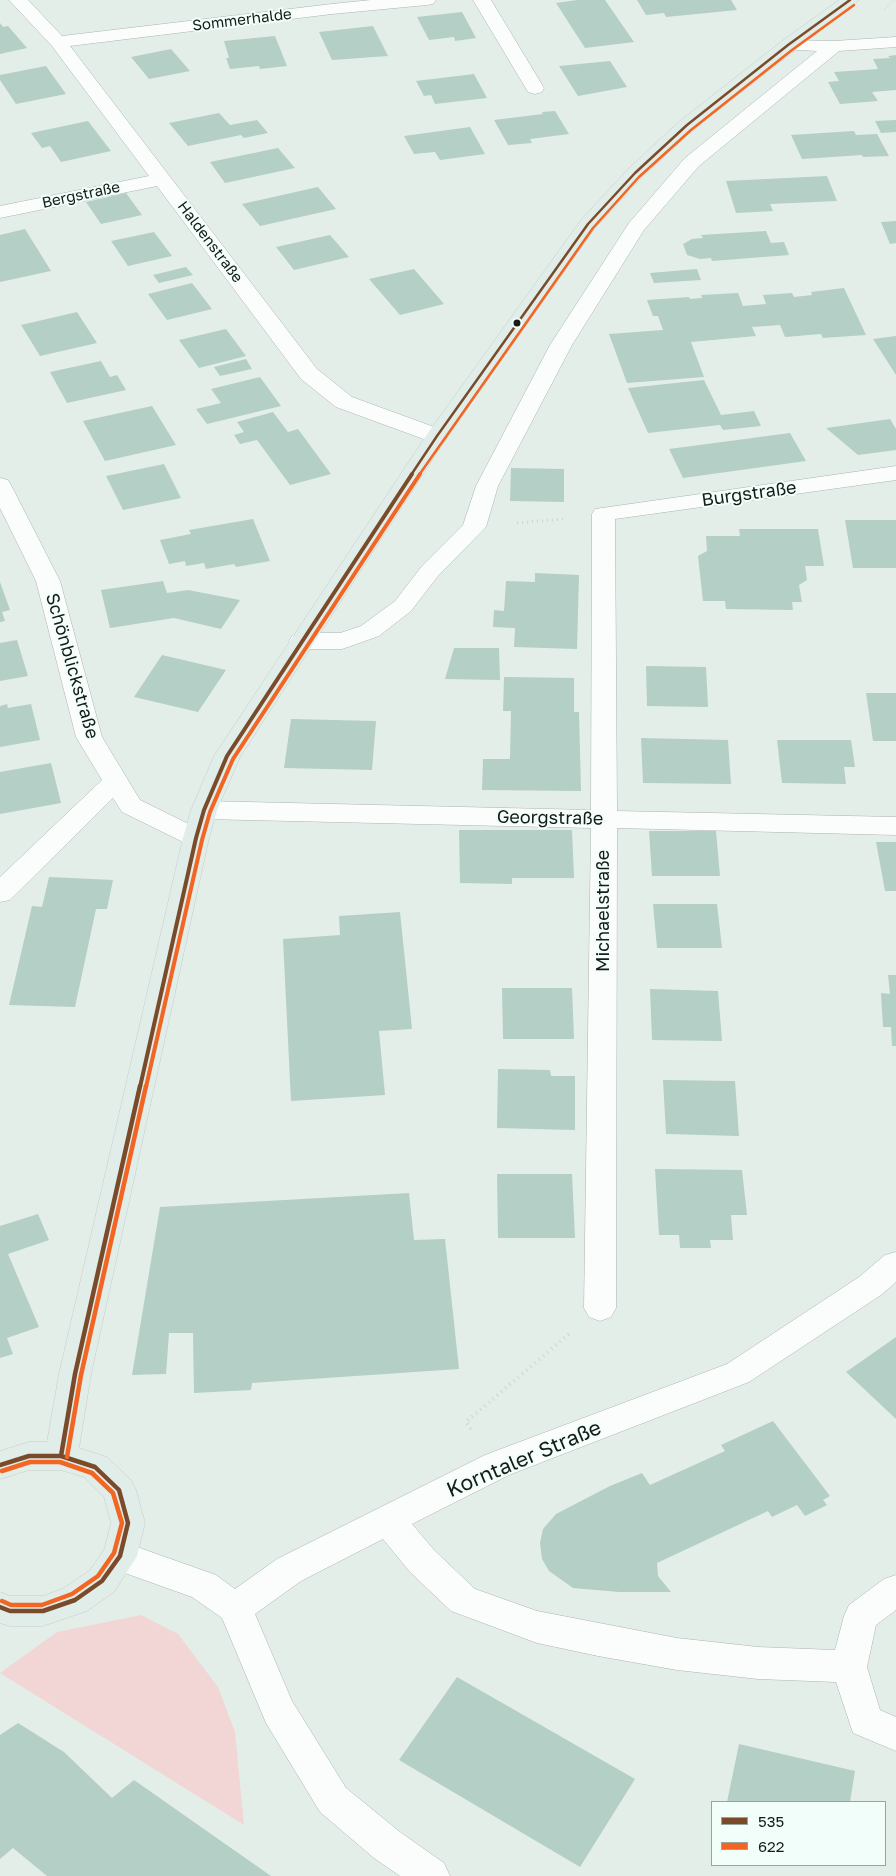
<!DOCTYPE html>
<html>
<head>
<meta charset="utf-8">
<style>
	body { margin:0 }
	#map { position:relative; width:896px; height:1876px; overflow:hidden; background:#e4eee9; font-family:"Golos Text",sans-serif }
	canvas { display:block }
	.legend { position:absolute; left:711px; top:1801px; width:175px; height:65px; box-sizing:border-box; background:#f2fef9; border:1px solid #99a39f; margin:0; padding:6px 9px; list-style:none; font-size:15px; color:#141b18 }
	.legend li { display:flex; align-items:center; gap:10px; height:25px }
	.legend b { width:25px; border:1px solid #99a39f }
</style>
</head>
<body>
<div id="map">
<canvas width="896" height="1876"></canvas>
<ul class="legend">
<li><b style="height:6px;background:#7a4b2a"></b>535</li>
<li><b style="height:6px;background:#f26522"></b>622</li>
</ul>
</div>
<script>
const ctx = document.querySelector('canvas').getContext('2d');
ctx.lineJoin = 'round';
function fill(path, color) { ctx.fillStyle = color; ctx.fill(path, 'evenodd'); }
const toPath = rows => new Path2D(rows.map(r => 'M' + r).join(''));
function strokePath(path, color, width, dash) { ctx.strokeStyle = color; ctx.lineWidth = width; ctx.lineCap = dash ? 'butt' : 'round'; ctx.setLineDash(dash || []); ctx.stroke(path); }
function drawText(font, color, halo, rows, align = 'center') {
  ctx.font = font + ' "Golos Text",sans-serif'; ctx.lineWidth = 4; ctx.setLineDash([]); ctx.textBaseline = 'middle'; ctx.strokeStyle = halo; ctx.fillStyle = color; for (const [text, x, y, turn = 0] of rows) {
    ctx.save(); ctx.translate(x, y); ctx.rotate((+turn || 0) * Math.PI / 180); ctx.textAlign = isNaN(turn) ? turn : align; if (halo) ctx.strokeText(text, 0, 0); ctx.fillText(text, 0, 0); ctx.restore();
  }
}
fill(toPath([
	[141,1615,178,1634,218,1687,235,1732,244,1825,0,1673,57,1632]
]), '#f1d6d5');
fill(toPath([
	[577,0,605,0,634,42,585,48,556,3],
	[637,0,731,0,737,10,666,17,664,13,646,15],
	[462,12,476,38,455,41,454,37,429,40,417,17],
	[0,23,3,27,8,26,27,48,0,54],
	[373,26,388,56,332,60,319,32],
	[275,36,287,66,260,69,259,66,230,69,226,58,229,58,224,41],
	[171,49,190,71,149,79,131,57],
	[896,55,896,90,872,92,878,101,840,104,828,82,839,81,834,72,878,69,873,59,890,58,888,56],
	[610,61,627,87,578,96,559,66],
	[46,66,66,94,16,104,0,80,0,75],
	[474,74,487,98,435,104,431,95,424,96,416,81],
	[555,111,569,134,530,139,532,143,508,145,494,120,543,114,542,112],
	[219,113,230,125,257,120,268,133,244,138,241,135,188,146,169,123],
	[896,120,896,132,881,133,875,121],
	[88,121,111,151,61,162,50,146,42,148,31,133],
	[470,127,485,154,440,160,435,152,414,154,404,136],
	[854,131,856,135,877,134,889,156,863,157,862,155,802,159,791,135],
	[278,148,295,168,225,183,210,162],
	[827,176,837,201,770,204,773,211,736,213,726,181],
	[318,187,336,209,260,226,242,204],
	[126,193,142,215,101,224,86,202],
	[896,221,896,243,890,244,881,222],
	[25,229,51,271,0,282,0,235],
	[766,231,771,243,784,242,789,255,712,261,711,258,700,259,687,255,683,244,692,239,703,238,701,235],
	[154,232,172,256,128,266,111,241],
	[330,235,349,257,294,270,276,247],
	[186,267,193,275,159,283,153,275],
	[414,269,444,304,400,315,369,279],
	[697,269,701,280,654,283,650,273],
	[192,283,212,309,167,320,148,294],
	[844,288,866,335,823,338,821,334,785,337,780,325,752,327,756,336,691,342,704,377,627,383,609,334,663,330,658,316,653,316,647,300,689,297,690,299,702,298,701,295,738,293,743,306,766,304,763,295,792,293,794,297,812,295,811,292],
	[77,312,97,343,40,356,21,325],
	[226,329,246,356,199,368,179,340],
	[896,336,896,375,873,339],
	[246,359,252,369,220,376,214,367],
	[101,361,110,377,117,375,126,390,67,403,50,372],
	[260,377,281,406,207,424,196,409,221,403,211,389],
	[704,380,721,415,754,411,761,426,723,430,720,425,648,433,628,388],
	[152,406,176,445,105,461,83,421],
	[273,412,288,432,298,429,331,474,290,485,257,440,240,444,234,435,244,432,237,422],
	[890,419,896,429,896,450,858,455,826,428],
	[790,433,806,461,683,478,669,449],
	[164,464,181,498,123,510,106,476],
	[511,468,564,469,564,502,510,501],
	[253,519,270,561,236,567,234,564,206,569,204,563,186,566,185,561,169,564,160,540,191,534,189,530],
	[845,520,896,520,896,568,853,568],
	[739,529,818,529,824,566,805,566,807,580,799,585,802,602,792,602,793,610,726,609,725,601,703,601,698,556,707,551,706,536,740,536],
	[535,573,579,575,577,649,514,647,515,628,493,627,494,610,504,611,506,581,535,582],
	[163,581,167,593,188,590,240,600,221,629,174,618,110,628,101,590],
	[0,582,10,610,2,612,5,621,0,622],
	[17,640,28,676,0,681,0,643],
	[454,648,499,648,500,680,445,679],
	[162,655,226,670,198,712,134,697],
	[646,666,706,667,708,707,647,706],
	[504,677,574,678,574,712,579,712,581,791,482,790,483,759,510,759,511,711,503,711],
	[866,693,896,693,896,741,873,741],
	[7,704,8,708,31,704,40,740,0,747,0,706],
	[291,719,376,721,372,770,284,768],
	[641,738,728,740,731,784,643,783],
	[777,740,851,740,855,767,844,767,846,784,782,783],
	[51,763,61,803,0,814,0,772],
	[459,830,572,830,574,878,512,878,512,884,460,883],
	[649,831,716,831,720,876,652,876],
	[876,842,896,842,896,891,885,891],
	[49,877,113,880,107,909,96,909,75,1007,9,1005,32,906,42,907],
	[653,904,717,904,722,948,657,948],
	[400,912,412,1029,379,1031,385,1095,291,1101,283,939,340,935,339,916],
	[888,975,896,975,896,1046,892,1046,891,1027,883,1027,881,993,890,994],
	[502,988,572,988,574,1039,503,1039],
	[650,989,718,991,722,1041,652,1040],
	[498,1069,550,1070,551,1076,575,1076,575,1130,497,1128],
	[663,1080,735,1081,739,1136,666,1134],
	[655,1169,742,1170,747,1215,731,1215,733,1240,710,1240,711,1248,680,1248,679,1235,659,1235],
	[497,1174,572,1174,575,1238,498,1238],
	[409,1193,414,1240,445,1239,459,1369,252,1383,251,1390,194,1393,193,1333,169,1333,166,1374,132,1375,160,1207],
	[38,1214,49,1240,8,1254,39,1327,7,1338,13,1354,0,1358,0,1226],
	[896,1337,896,1419,846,1372],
	[773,1421,830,1496,823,1500,827,1505,805,1516,797,1505,772,1517,768,1511,657,1563,658,1576,671,1592,619,1592,573,1588,549,1571,542,1559,540,1543,543,1529,556,1514,610,1486,642,1473,650,1485,725,1451,721,1445],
	[457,1677,635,1779,580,1867,399,1760],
	[18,1723,64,1752,112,1798,134,1780,271,1876,47,1876,13,1848,0,1859,0,1735],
	[739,1744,855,1771,850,1802,727,1802]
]), '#b4cfc5');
const minor = toPath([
	[9,0,28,0,62,36,332,4,371,0,436,0,433,4,427,5,332,14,70,46,317,369,352,397,445,431,448,436,445,441,437,443,429,441,336,407,301,379,157,186,0,218,0,206,149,176,52,46,9,0],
	[473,0,491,0,544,88,542,92,535,94,528,92,473,0],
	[896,37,896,47,839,51,699,166,644,230,572,345,498,486,486,527,438,576,411,611,379,636,351,646,342,649,301,649,292,646,289,641,292,636,301,633,340,633,361,626,395,601,422,566,463,525,476,486,550,345,629,223,685,158,817,51,782,49,779,45,782,41,788,40,834,41,896,37],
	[896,466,896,480,615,519,617,811,896,817,896,835,617,828,616,1308,611,1317,600,1321,589,1317,584,1308,591,828,204,819,195,816,191,810,195,804,204,801,591,810,592,514,595,509,896,466],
	[0,478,8,480,11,485,60,581,102,737,140,800,205,832,209,838,205,844,196,847,187,844,122,812,113,798,10,900,0,902,0,877,102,780,76,737,36,581,0,508,0,478],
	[896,1252,896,1282,881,1295,749,1382,509,1475,412,1524,434,1550,475,1589,537,1611,677,1638,758,1647,835,1650,844,1616,849,1605,884,1579,896,1575,896,1610,876,1625,867,1667,880,1710,896,1717,896,1751,853,1733,836,1682,758,1679,677,1670,598,1656,537,1643,451,1611,410,1572,383,1539,301,1581,255,1614,292,1701,346,1788,400,1832,444,1863,450,1876,400,1876,374,1858,320,1812,266,1723,222,1618,192,1597,108,1567,103,1556,108,1545,120,1541,216,1575,235,1589,277,1559,485,1455,727,1364,859,1277,885,1255,896,1252]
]);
const major = toPath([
	[839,0,859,0,694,129,642,177,595,228,447,437,240,757,217,810,209,838,91,1374,79,1448,107,1457,131,1480,136,1490,145,1523,137,1556,114,1592,87,1611,43,1626,10,1626,0,1623,0,1592,11,1596,43,1596,64,1588,90,1570,104,1550,111,1523,104,1497,84,1477,61,1470,29,1470,0,1479,0,1451,29,1442,47,1442,59,1374,183,838,191,810,214,756,426,436,581,220,628,169,680,121,782,41,839,0]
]);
strokePath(minor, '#acb4b1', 1);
strokePath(major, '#c6cbc9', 1);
strokePath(toPath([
	[885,9,894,0]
]), '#d0d4d2', 2.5, [0.5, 2.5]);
strokePath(toPath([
	[517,523,563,519]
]), '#d0d4d2', 3, [1, 4]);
strokePath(toPath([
	[471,1429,466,1422,569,1334]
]), '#d0d4d2', 4, [1, 4.5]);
fill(minor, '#fbfcfc');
fill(major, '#e0ede9');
strokePath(toPath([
	[411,475,437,436,588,224,635,173,687,125,788,45,850,0]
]), '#7a4b2a', 2.5);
strokePath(toPath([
	[140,1087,196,838,204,810,227,756,412,474]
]), '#7a4b2a', 4);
strokePath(toPath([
	[61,1456,75,1374,140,1086],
	[0,1465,29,1456,61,1456,95,1467,119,1490,128,1523,120,1556,102,1581,75,1600,43,1611,10,1611,0,1607]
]), '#7a4b2a', 4.5);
strokePath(toPath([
	[419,475,593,228,639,177,691,130,792,50,854,5]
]), '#f26522', 2.5);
strokePath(toPath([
	[146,1087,202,840,210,812,233,759,420,474]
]), '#f26522', 4);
strokePath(toPath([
	[67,1457,81,1375,146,1086],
	[2,1471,30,1462,60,1462,92,1473,113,1493,122,1523,114,1553,98,1576,72,1594,42,1605,11,1605,2,1601]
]), '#f26522', 4.5);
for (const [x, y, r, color] of [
	[517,323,4.5,"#141b18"]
]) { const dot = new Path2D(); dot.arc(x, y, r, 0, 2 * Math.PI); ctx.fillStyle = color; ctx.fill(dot); strokePath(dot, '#f2fef9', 2); }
drawText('15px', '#141b18', '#f2fef9', [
	["Sommerhalde",242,20,-7],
	["Bergstraße",81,195,-12],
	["Haldenstraße",210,242,53]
]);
drawText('18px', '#141b18', '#f2fef9', [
	["Burgstraße",749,494,-8],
	["Schönblickstraße",72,666,74],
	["Georgstraße",550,818,1],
	["Michaelstraße",603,911,-90]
]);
drawText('21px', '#141b18', '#f2fef9', [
	["Korntaler Straße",524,1459,-23]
]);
</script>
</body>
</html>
